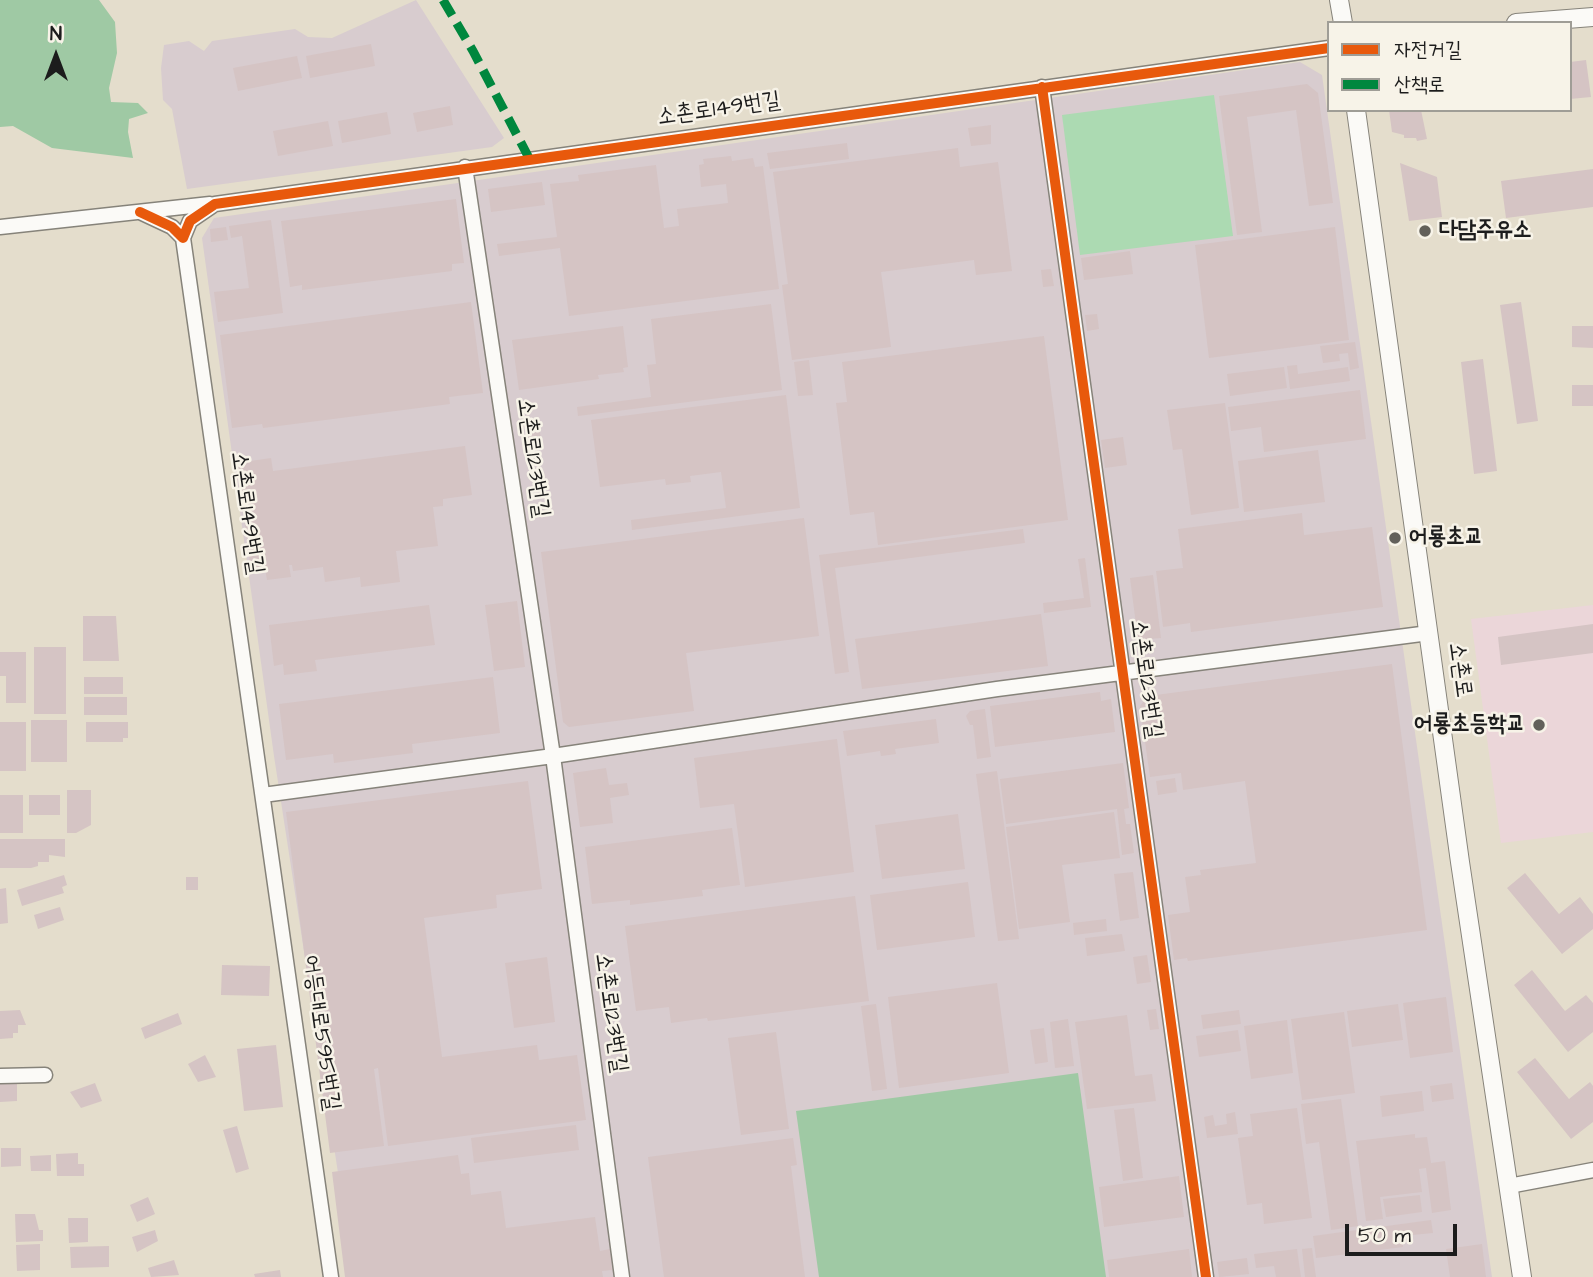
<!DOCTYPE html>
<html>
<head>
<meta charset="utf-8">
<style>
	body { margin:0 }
	#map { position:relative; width:1593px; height:1277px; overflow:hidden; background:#e4ddcc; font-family:"Architects Daughter","Poor Story",sans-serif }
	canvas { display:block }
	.legend { position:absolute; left:1327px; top:21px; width:245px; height:91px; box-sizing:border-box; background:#f7f3e8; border:2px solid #9f9d96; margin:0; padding:9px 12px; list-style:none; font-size:21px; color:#1c1c1c }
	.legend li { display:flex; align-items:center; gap:14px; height:35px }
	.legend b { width:35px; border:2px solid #9f9d96 }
	.north { position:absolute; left:21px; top:21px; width:70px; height:70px; -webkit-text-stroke:5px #f7f3e8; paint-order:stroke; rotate:0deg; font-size:19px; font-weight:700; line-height:28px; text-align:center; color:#1c1c1c }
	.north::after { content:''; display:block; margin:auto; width:24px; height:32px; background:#1c1c1c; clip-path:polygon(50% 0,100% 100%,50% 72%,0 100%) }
	.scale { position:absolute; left:1345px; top:1224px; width:112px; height:32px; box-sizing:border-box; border:4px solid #1c1c1c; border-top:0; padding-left:9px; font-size:21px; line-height:24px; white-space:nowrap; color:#1c1c1c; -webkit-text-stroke:5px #f7f3e8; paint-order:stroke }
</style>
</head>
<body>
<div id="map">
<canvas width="1593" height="1277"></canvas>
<ul class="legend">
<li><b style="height:9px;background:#e8590c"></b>자전거길</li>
<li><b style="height:9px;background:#00873e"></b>산책로</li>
</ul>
<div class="north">N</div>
<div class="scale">50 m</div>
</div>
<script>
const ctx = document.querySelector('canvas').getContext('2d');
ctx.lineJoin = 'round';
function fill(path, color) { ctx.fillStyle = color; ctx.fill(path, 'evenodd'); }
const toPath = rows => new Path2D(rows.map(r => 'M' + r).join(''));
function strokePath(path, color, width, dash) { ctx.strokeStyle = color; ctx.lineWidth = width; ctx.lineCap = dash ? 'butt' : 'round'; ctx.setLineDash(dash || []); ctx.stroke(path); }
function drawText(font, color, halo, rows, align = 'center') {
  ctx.font = font + ' "Architects Daughter","Poor Story",sans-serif'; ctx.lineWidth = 5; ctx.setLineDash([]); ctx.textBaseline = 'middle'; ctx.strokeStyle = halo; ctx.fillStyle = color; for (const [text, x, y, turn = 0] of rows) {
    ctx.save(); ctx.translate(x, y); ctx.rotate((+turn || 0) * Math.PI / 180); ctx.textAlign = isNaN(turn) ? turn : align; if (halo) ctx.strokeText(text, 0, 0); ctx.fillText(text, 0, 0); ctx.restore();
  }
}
fill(toPath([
	[1593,605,1593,832,1501,843,1471,619]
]), '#ebd6d9');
fill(toPath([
	[416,0,504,138,492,147,187,189,172,109,163,100,161,68,164,45,189,41,204,51,212,41,295,29,308,37,332,38],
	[1300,62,1322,75,1492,1277,354,1277,274,756,202,238,214,218]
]), '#d8cccf');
fill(toPath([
	[1214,95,1233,236,1080,255,1062,115]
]), '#acdab2');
fill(toPath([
	[0,0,99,0,115,22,117,53,109,88,111,102,138,103,148,113,129,119,128,132,133,158,52,148,13,126,0,127],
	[1078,1073,1106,1277,819,1277,796,1111]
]), '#9fc9a4');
fill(toPath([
	[371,44,375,66,310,78,306,56],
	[297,56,302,78,238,91,233,68],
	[1586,60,1591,97,1570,99,1570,62],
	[1307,84,1318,93,1333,203,1309,206,1296,110,1247,117,1262,232,1237,235,1219,96],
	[450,106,453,125,417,132,413,113],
	[1389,110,1421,110,1427,139,1417,141,1416,138,1404,138,1404,135,1392,132],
	[387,112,391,134,342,143,338,121],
	[328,121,333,146,278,156,273,131],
	[991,125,991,144,971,146,968,128],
	[847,143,849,159,770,169,767,153],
	[958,148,960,167,998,162,1012,271,976,275,974,260,881,272,891,347,792,360,782,285,788,284,773,172],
	[731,156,732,161,753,158,755,167,763,166,779,289,569,316,560,248,499,256,497,244,557,237,550,184,579,181,578,175,656,165,664,228,679,226,677,209,728,203,726,184,701,187,699,165,704,164,703,159],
	[1400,163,1437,177,1442,217,1409,221],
	[1593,169,1593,207,1506,218,1501,181],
	[542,182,545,205,491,212,488,189],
	[456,199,464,263,452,264,452,271,302,290,302,285,290,287,281,221],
	[271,220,283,313,218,322,214,292,249,288,242,236,231,238,229,226],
	[226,227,228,240,211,242,210,229],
	[1335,227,1349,340,1209,358,1195,245],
	[1130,251,1133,274,1084,280,1081,258],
	[1051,269,1054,286,1043,287,1041,270],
	[471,302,483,393,449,397,450,404,263,428,262,424,232,428,220,335],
	[1521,302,1538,421,1517,424,1500,305],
	[771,304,782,390,578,416,577,407,651,397,647,365,656,364,651,319],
	[1097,314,1099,329,1087,331,1085,315],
	[623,326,628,367,623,368,624,372,598,375,599,379,519,390,512,340],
	[1572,326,1593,326,1593,348,1572,347],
	[1044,336,1068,520,878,545,874,512,850,515,836,403,847,402,842,362],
	[1355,342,1359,368,1350,370,1348,353,1339,354,1340,361,1323,363,1320,346],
	[1483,359,1497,471,1474,474,1461,362],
	[809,360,813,395,798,396,794,362],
	[1297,365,1298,374,1348,367,1350,381,1290,389,1287,366],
	[1284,367,1287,388,1230,396,1227,374],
	[1572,385,1593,385,1593,406,1572,406],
	[1360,390,1366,439,1264,452,1261,427,1231,431,1228,407],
	[786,395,800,508,632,530,631,520,726,508,721,472,690,476,691,482,666,485,665,479,600,487,591,420],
	[1225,403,1239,508,1191,515,1182,449,1173,450,1167,410],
	[539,427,542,444,531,445,526,432,528,428],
	[1123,437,1127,465,1105,468,1101,440],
	[465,446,472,495,443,499,443,506,433,507,438,546,396,551,400,582,361,587,360,577,325,582,323,567,293,571,292,565,289,565,291,577,267,580,265,568,251,570,237,463,271,458,273,471],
	[1318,450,1325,502,1244,512,1238,461],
	[1302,513,1304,535,1372,527,1383,607,1191,632,1190,623,1163,627,1156,571,1183,568,1178,529],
	[804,518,819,636,686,653,694,711,569,727,563,722,541,552],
	[1023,529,1025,543,835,568,849,672,835,674,819,555],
	[1085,558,1091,607,1044,613,1043,603,1084,598,1078,559],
	[1153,575,1161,638,1138,640,1130,578],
	[517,601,525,667,494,671,485,605],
	[429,605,435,645,315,660,317,671,284,675,283,664,274,666,269,625],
	[1041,614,1048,666,862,689,855,639],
	[83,616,116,616,119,661,83,661],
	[1593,624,1593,653,1501,665,1498,637],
	[34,647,66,647,66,714,34,714],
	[0,652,26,652,26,703,6,703,6,676,0,676],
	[1392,664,1427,930,1188,961,1187,958,1174,960,1168,915,1190,912,1185,877,1201,875,1200,870,1256,863,1245,781,1183,790,1181,773,1150,777,1140,706,1148,696],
	[84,677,123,677,123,694,84,694],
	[493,677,500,733,412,744,413,753,334,763,333,754,286,760,279,704],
	[1100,692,1101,701,1111,699,1115,732,995,747,990,706],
	[84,697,127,697,127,715,84,715],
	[985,709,991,757,977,759,973,725,970,725,966,716,970,711],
	[936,719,939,743,895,749,896,754,881,756,880,751,847,756,843,731],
	[31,720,67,720,67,762,31,762],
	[0,722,26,722,26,771,0,771],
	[86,722,128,722,128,738,123,738,123,742,86,742],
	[837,739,854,872,745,887,734,804,700,808,694,758],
	[1123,763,1129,808,1124,809,1126,824,1130,824,1134,853,1122,855,1117,809,1006,824,1000,779],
	[606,768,609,785,627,783,629,795,610,798,613,823,580,827,573,773],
	[997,771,1019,939,998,941,976,774],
	[1175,778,1177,792,1158,795,1156,781],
	[528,781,542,889,496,895,497,908,424,918,442,1057,537,1045,539,1060,577,1055,586,1120,388,1146,378,1068,374,1069,384,1146,330,1153,286,812],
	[67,790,91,790,91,825,76,833,67,833],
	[0,795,23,795,23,833,0,833],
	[29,795,60,795,60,815,29,815],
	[1114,812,1120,858,1062,865,1070,922,1019,929,1006,827],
	[958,814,965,869,882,879,875,825],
	[732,828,740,885,702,890,703,896,630,905,630,900,592,904,585,847],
	[0,839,65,839,65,857,49,855,49,862,38,862,38,866,31,868,0,868],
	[1133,872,1139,918,1120,921,1114,874],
	[1525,873,1559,914,1580,897,1593,914,1593,929,1562,954,1507,888],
	[64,875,67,885,62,887,64,893,22,906,17,890],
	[186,877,198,877,198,890,186,890],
	[968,882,975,937,877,950,870,895],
	[6,888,8,923,0,924,0,889],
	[855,896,869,1001,708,1021,707,1018,671,1023,669,1007,636,1011,625,926],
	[60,907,64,920,38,929,34,915],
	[1106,919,1107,931,1074,935,1073,923],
	[1122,934,1125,951,1087,956,1085,938],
	[1147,955,1151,982,1137,984,1133,957],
	[547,957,555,1022,514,1028,505,963],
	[222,965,270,966,269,996,221,995],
	[1532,970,1565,1011,1586,995,1593,1003,1593,1032,1568,1052,1514,985],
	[997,983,1009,1073,899,1088,888,997],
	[1446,997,1453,1052,1410,1058,1403,1003],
	[876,1004,887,1089,872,1091,861,1006],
	[1398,1004,1403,1040,1352,1047,1347,1011],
	[1156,1009,1159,1029,1150,1030,1147,1010],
	[20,1010,26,1025,18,1025,18,1033,13,1033,13,1038,0,1039,0,1011],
	[1239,1010,1241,1024,1203,1029,1201,1015],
	[1344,1012,1355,1093,1302,1100,1291,1019],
	[178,1013,182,1024,145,1039,141,1028],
	[1127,1015,1135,1076,1152,1074,1156,1101,1087,1109,1075,1022],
	[1068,1019,1074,1066,1055,1068,1050,1022],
	[1287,1020,1293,1073,1251,1079,1244,1026],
	[1044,1028,1048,1062,1035,1064,1030,1030],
	[1238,1030,1241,1051,1199,1057,1196,1036],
	[776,1032,789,1129,741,1135,728,1038],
	[276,1045,283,1107,244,1111,237,1049],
	[205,1055,216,1077,198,1082,188,1064],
	[1535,1058,1569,1099,1590,1082,1593,1086,1593,1122,1571,1139,1517,1072],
	[17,1082,17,1101,0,1102,0,1083],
	[95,1083,102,1101,81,1108,70,1092],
	[1452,1083,1454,1099,1432,1102,1430,1086],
	[1422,1091,1424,1111,1382,1117,1380,1096],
	[1341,1099,1358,1226,1331,1230,1319,1142,1306,1144,1301,1104],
	[1134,1108,1143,1178,1123,1181,1114,1110],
	[1297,1108,1312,1218,1264,1224,1262,1203,1247,1205,1238,1138,1253,1136,1250,1114],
	[1235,1112,1238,1134,1207,1138,1204,1117,1213,1115,1215,1126,1227,1124,1226,1114],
	[576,1125,579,1150,474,1163,471,1138],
	[237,1126,249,1169,236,1173,223,1130],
	[1415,1134,1415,1138,1427,1137,1431,1163,1445,1161,1451,1210,1432,1213,1426,1168,1419,1169,1422,1192,1380,1197,1383,1219,1366,1221,1356,1141],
	[793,1138,797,1165,791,1166,805,1277,664,1277,648,1157],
	[1,1148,21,1148,21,1166,1,1167],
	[78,1153,78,1164,84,1164,84,1176,57,1176,56,1154],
	[51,1155,51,1171,31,1171,30,1156],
	[458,1155,461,1174,469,1173,471,1195,501,1191,506,1228,595,1217,600,1251,610,1249,612,1270,602,1271,603,1277,345,1277,332,1172],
	[1179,1176,1184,1217,1104,1227,1099,1187],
	[1420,1195,1422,1212,1386,1217,1383,1199],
	[148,1197,155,1214,137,1222,130,1205],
	[15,1214,35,1214,39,1230,43,1230,43,1241,16,1242],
	[68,1218,88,1218,88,1242,69,1243],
	[1431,1220,1433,1233,1402,1236,1403,1247,1316,1258,1313,1236],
	[155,1230,158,1241,137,1252,132,1237],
	[40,1244,40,1270,17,1271,16,1245],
	[1482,1244,1486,1277,1450,1277,1446,1249],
	[109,1246,109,1267,71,1268,70,1247],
	[1312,1248,1316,1277,1305,1277,1302,1249],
	[1189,1249,1192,1277,1109,1277,1107,1260],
	[1297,1249,1301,1277,1276,1277,1274,1266,1256,1268,1254,1254],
	[1247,1258,1249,1274,1219,1277,1217,1262],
	[174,1260,179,1275,151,1277,148,1268],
	[280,1270,281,1277,255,1277,254,1274]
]), '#d5c4c4');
const minor = toPath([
	[1042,87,1206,1277],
	[465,167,553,756,622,1277],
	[140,212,172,227,183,238,190,221,215,204,1329,48],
	[0,227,210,204],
	[183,238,331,1277],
	[263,795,553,756,997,689,1429,633],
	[0,1076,45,1075],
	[1509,1186,1593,1170]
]);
const tertiary = toPath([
	[1339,0,1343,23],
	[1516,23,1593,17],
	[1356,110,1460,862,1522,1277]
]);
strokePath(minor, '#86837a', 17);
strokePath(tertiary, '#86837a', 20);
strokePath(minor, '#fbfaf7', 14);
strokePath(tertiary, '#fbfaf7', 18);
strokePath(toPath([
	[443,0,473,51,529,158]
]), '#00873e', 9, [18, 9]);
strokePath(toPath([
	[1042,87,1206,1277],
	[140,212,172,227,183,238,190,221,215,204,1329,48]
]), '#e8590c', 10);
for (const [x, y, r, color] of [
	[1425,231,7,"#62605a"],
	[1395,538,7,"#62605a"],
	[1539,725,7,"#62605a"]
]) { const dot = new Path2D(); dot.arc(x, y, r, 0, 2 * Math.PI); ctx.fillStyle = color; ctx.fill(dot); strokePath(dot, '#f7f3e8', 2.5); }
drawText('23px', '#1c1c1c', '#f7f3e8', [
	["소촌로149번길",719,110,-8],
	["소촌로123번길",532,458,82],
	["소촌로149번길",246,513,82],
	["소촌로",1459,670,82],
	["소촌로123번길",1145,679,82],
	["소촌로123번길",610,1013,82],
	["어등대로595번길",320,1033,82]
]);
drawText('bold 23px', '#1c1c1c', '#f7f3e8', [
	["다담주유소",1439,231],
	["어룡초교",1409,538],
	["어룡초등학교",1525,725,"right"]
], 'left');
</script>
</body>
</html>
